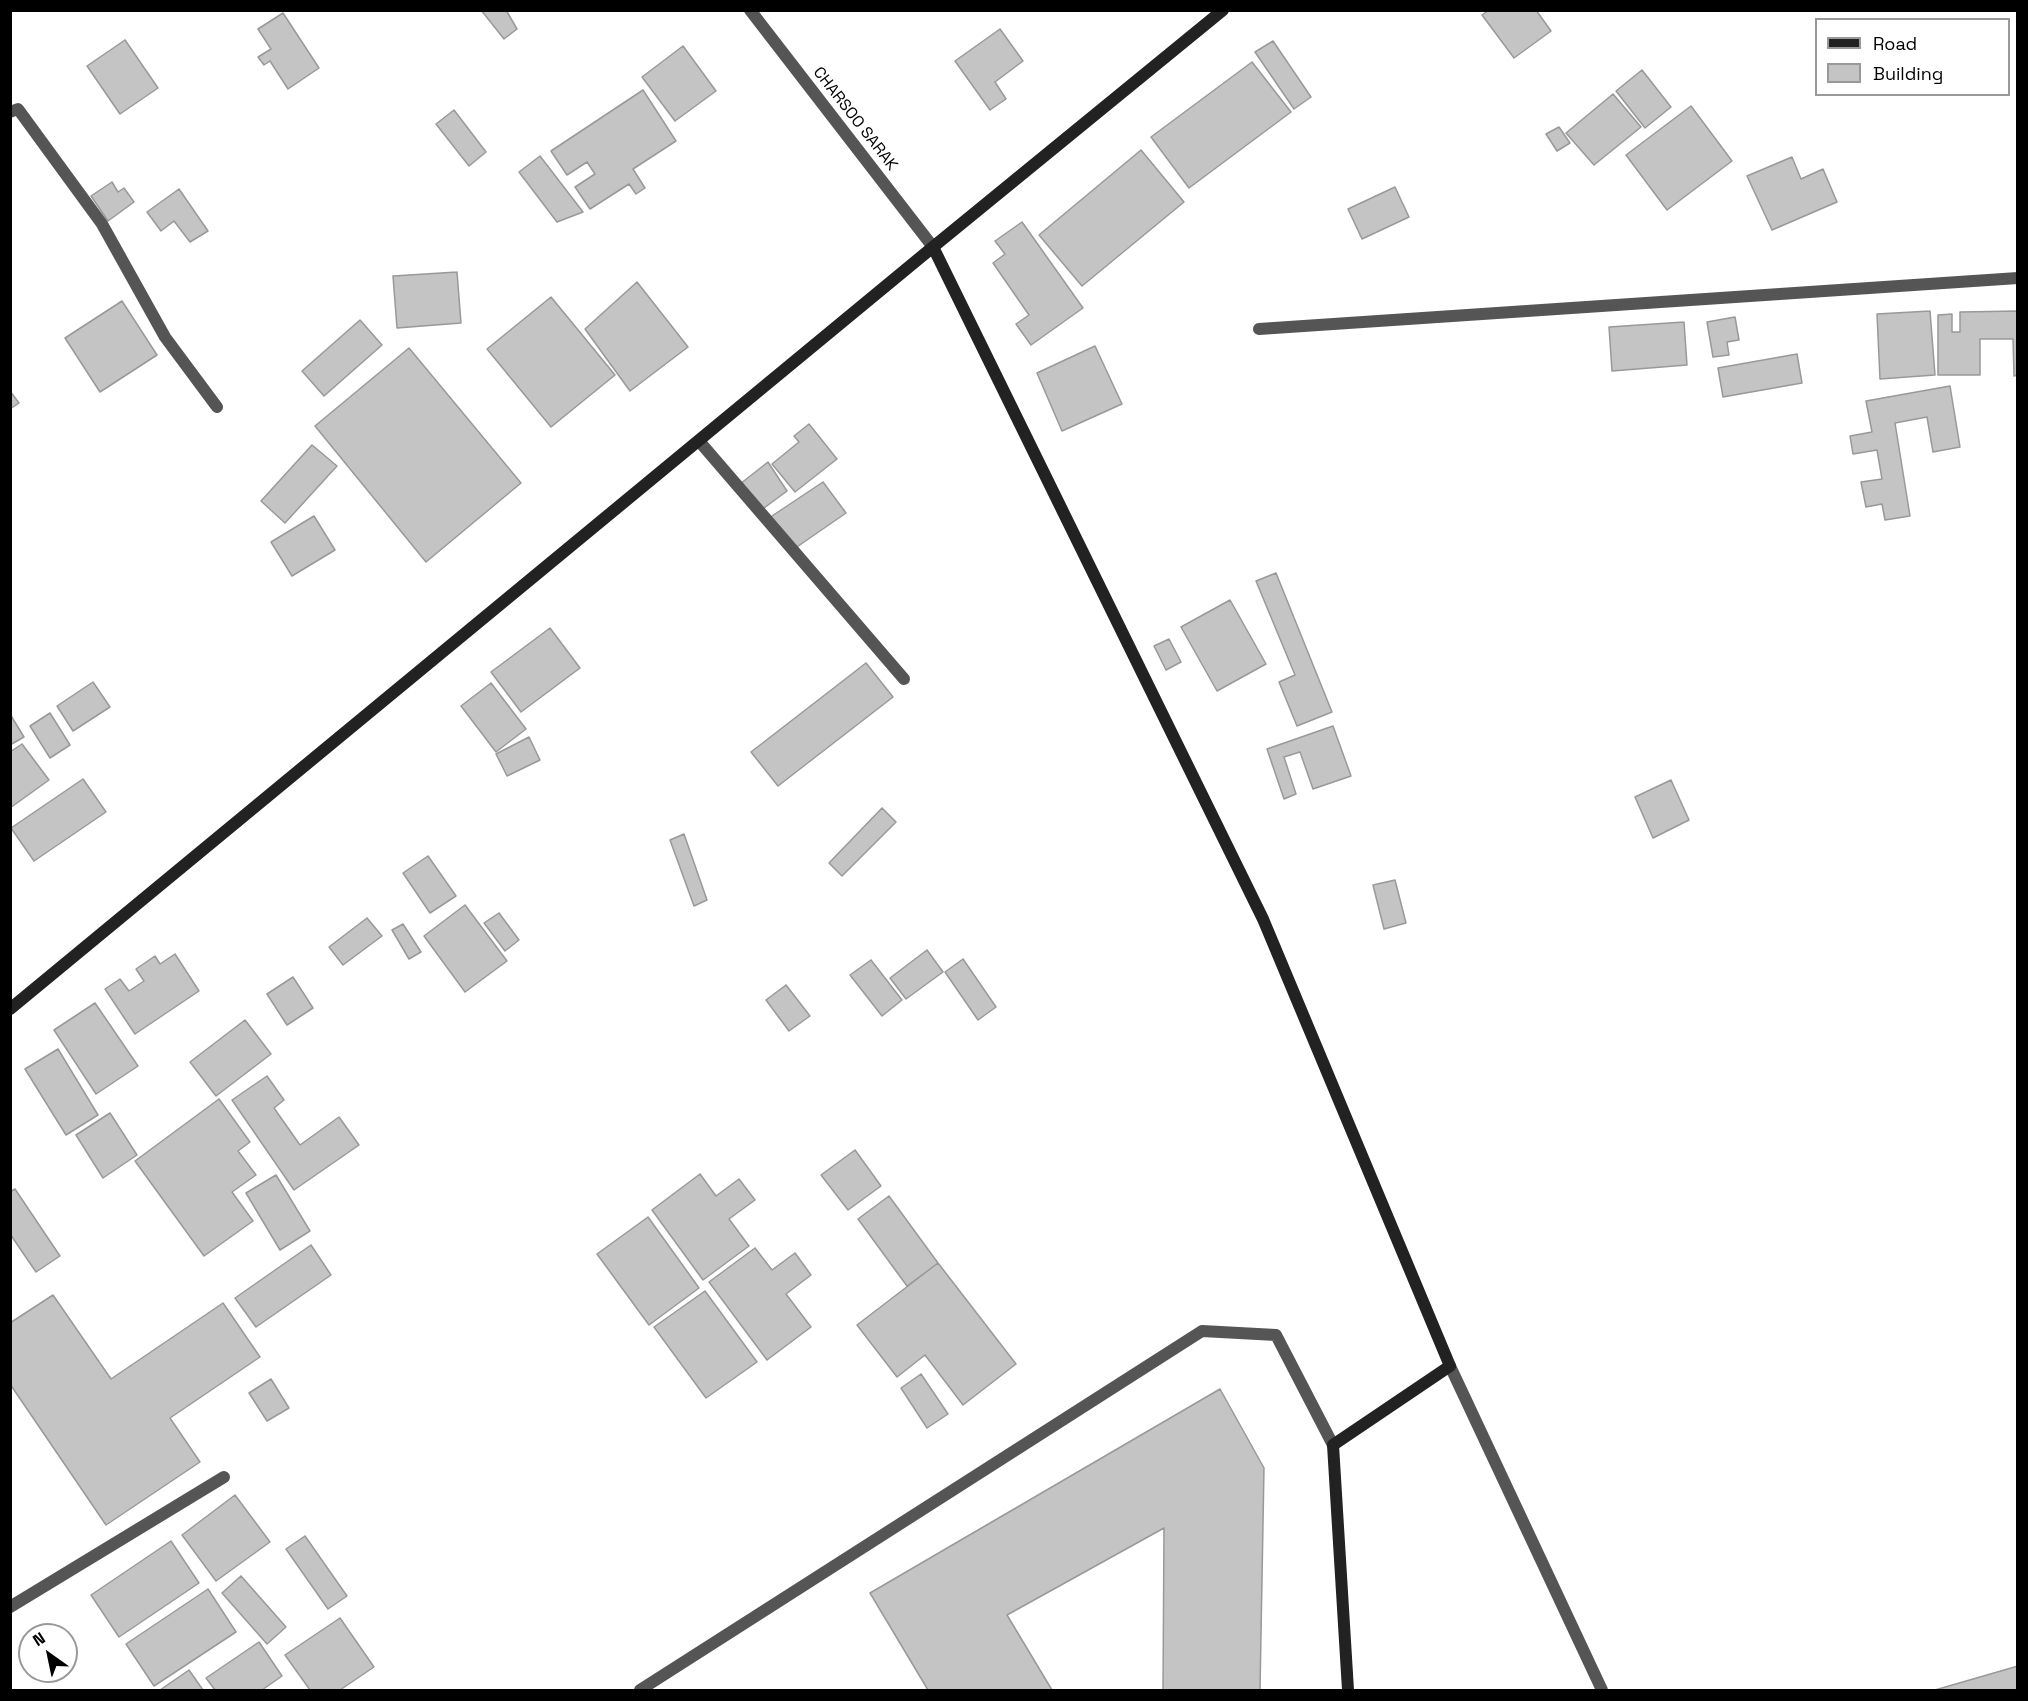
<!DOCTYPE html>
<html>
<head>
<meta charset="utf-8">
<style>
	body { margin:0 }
	#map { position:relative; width:2028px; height:1701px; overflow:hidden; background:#fff; font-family:"Space Grotesk",sans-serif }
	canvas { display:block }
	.frame { position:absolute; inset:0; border:12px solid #000; pointer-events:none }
	.legend { position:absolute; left:1815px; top:18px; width:195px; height:78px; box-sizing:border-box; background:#fff; border:2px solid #999; margin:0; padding:8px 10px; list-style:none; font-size:18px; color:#000 }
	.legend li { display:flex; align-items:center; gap:12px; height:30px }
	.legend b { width:30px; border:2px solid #999 }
	.north { position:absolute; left:18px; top:1623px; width:60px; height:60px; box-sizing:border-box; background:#fff; border:2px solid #999; border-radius:50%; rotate:327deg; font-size:16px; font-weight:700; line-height:24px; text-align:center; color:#000 }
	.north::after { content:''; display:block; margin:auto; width:21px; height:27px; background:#000; clip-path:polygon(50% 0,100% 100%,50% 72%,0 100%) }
</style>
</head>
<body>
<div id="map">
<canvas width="2028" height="1701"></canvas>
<div class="frame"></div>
<ul class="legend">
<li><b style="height:8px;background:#222"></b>Road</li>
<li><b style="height:16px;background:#c4c4c4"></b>Building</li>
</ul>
<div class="north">N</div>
</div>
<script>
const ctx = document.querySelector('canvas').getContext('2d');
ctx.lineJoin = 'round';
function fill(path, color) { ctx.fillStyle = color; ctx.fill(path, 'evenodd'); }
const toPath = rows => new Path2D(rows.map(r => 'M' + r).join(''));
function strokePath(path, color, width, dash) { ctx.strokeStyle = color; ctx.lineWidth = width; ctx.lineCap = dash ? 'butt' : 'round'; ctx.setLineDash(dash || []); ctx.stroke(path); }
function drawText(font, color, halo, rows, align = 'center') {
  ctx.font = font + ' "Space Grotesk",sans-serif'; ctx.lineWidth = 5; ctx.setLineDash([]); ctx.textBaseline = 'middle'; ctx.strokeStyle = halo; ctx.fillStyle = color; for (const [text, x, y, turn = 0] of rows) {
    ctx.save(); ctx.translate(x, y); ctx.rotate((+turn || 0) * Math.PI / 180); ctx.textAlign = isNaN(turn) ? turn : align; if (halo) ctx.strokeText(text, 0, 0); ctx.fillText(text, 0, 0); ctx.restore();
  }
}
const building = toPath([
	[481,10,506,10,517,29,504,39,481,10],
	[1489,10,1536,10,1551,31,1514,58,1482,15,1489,10],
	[283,13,319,68,288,89,270,61,264,65,258,57,271,49,258,29,283,13],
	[1000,29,1023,61,995,82,1006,99,990,110,955,61,1000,29],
	[125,40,158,88,120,114,87,66,125,40],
	[1273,41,1311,97,1294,109,1255,52,1273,41],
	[683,46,716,91,675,121,642,77,683,46],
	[1252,62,1291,112,1189,188,1151,137,1252,62],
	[1642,70,1671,107,1645,128,1616,91,1642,70],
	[643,90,676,141,633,169,645,188,636,194,629,184,590,209,575,187,595,174,587,162,567,175,551,151,643,90],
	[1613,94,1641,127,1594,165,1566,133,1613,94],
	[1691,106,1732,161,1667,210,1626,155,1691,106],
	[454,110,486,152,469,166,436,124,454,110],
	[1559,127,1570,143,1557,151,1546,134,1559,127],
	[1141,150,1184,202,1082,286,1039,235,1141,150],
	[540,156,583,212,557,222,519,172,540,156],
	[1792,157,1801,179,1823,169,1837,202,1772,230,1747,176,1792,157],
	[112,182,118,192,124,188,134,202,108,221,91,196,112,182],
	[1395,187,1409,217,1362,239,1348,209,1395,187],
	[179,189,208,231,190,242,174,221,161,231,147,212,179,189],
	[1022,222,1083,308,1031,345,1016,324,1029,315,993,263,1005,254,995,241,1022,222],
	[457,272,461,323,397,328,393,276,457,272],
	[637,282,688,347,630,391,585,329,637,282],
	[551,297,615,375,551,427,487,349,551,297],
	[122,301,157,355,100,392,65,338,122,301],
	[1930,311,1935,375,1880,379,1877,314,1930,311],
	[2018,311,2018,375,2014,376,2013,339,1980,339,1980,375,1938,375,1938,315,1952,314,1952,332,1960,332,1960,312,2018,311],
	[1735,317,1739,340,1727,342,1729,355,1713,357,1707,322,1735,317],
	[360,320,382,345,324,396,302,371,360,320],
	[1684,322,1687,365,1612,371,1609,327,1684,322],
	[1095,346,1122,404,1062,431,1037,373,1095,346],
	[409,348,521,483,426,562,315,426,409,348],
	[1797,354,1802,383,1723,397,1718,368,1797,354],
	[1950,386,1960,447,1933,452,1927,417,1895,423,1910,516,1885,520,1882,504,1866,507,1861,482,1882,479,1877,450,1853,454,1850,436,1872,432,1866,401,1950,386],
	[10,391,19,403,10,409,10,391],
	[809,424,837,459,795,492,772,464,799,442,794,436,809,424],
	[312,445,337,466,285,523,261,501,312,445],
	[768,462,787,491,760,511,740,484,768,462],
	[823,482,846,513,794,549,769,518,823,482],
	[314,516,335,550,292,576,271,542,314,516],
	[1276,573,1332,712,1297,726,1279,682,1295,675,1256,581,1276,573],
	[1230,600,1266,664,1217,691,1181,627,1230,600],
	[550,628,580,668,521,712,491,672,550,628],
	[1169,639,1181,662,1166,670,1154,646,1169,639],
	[866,663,893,697,778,786,751,752,866,663],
	[93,682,110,707,73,731,57,706,93,682],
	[491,683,526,729,496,752,461,706,491,683],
	[50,713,70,745,50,758,30,726,50,713],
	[10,714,24,737,10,745,10,714],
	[1333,726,1351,776,1313,789,1300,752,1284,757,1296,794,1284,799,1267,749,1333,726],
	[529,737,540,760,507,776,496,754,529,737],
	[22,744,49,780,10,808,10,752,22,744],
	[83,779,106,812,34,861,11,828,83,779],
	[1671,780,1689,820,1653,838,1635,797,1671,780],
	[882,808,896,822,842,876,829,863,882,808],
	[684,834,707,900,694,906,670,840,684,834],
	[428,856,456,896,430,913,403,873,428,856],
	[1395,880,1406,923,1384,929,1373,885,1395,880],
	[465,905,507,961,465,992,424,936,465,905],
	[499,913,519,940,505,951,484,923,499,913],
	[367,918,382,936,343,965,329,947,367,918],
	[403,924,421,952,409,959,392,930,403,924],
	[927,950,943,972,906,999,890,978,927,950],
	[175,954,199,991,135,1034,105,989,120,979,129,991,144,981,136,969,155,956,160,964,175,954],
	[963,959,996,1007,978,1020,945,972,963,959],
	[871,960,902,1000,882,1016,850,975,871,960],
	[293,977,313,1008,287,1025,267,994,293,977],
	[786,985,810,1016,789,1031,766,1000,786,985],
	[95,1003,138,1066,96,1094,54,1030,95,1003],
	[245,1020,271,1054,216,1096,190,1062,245,1020],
	[58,1049,98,1115,66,1135,25,1069,58,1049],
	[267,1076,284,1100,274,1108,300,1145,339,1117,359,1145,294,1190,232,1100,267,1076],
	[219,1099,250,1142,238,1151,256,1175,232,1192,253,1221,204,1256,135,1161,219,1099],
	[110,1113,137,1155,103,1178,76,1135,110,1113],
	[855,1150,881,1186,848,1210,821,1175,855,1150],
	[700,1174,716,1196,739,1179,755,1200,729,1219,749,1246,703,1280,652,1210,700,1174],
	[276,1175,310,1231,280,1250,246,1193,276,1175],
	[15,1189,60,1256,36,1272,10,1234,10,1192,15,1189],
	[889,1196,938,1263,907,1286,858,1219,889,1196],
	[648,1217,699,1288,649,1325,597,1254,648,1217],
	[311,1245,331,1275,256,1327,235,1298,311,1245],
	[755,1248,772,1270,795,1253,811,1275,786,1294,811,1327,767,1360,709,1282,755,1248],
	[938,1263,1016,1364,963,1405,925,1355,897,1377,857,1325,938,1263],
	[705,1291,757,1362,706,1398,654,1327,705,1291],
	[53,1295,111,1379,223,1303,260,1357,170,1418,200,1462,106,1525,10,1384,10,1323,53,1295],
	[921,1374,948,1414,927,1428,901,1388,921,1374],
	[271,1379,289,1408,267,1421,249,1393,271,1379],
	[1220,1389,1264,1468,1260,1690,1163,1690,1164,1528,1007,1615,1052,1690,928,1690,870,1593,1220,1389],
	[235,1495,270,1542,216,1581,182,1535,235,1495],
	[305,1536,347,1596,328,1609,286,1549,305,1536],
	[171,1541,199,1583,119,1637,91,1595,171,1541],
	[241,1576,286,1627,267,1644,222,1593,241,1576],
	[208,1589,236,1632,154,1686,126,1644,208,1589],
	[340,1618,374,1667,340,1690,310,1690,285,1655,340,1618],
	[259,1642,282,1676,262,1690,215,1690,206,1678,259,1642],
	[2018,1666,2018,1690,1935,1690,2018,1666],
	[189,1670,203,1690,160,1690,189,1670]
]);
fill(building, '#c4c4c4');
strokePath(building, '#999', 1.5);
strokePath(toPath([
	[10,112,18,109,102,224,165,337,217,407],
	[699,441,904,679],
	[10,1607,224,1477]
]), '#555', 12);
strokePath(toPath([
	[1259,329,2018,278],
	[640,1690,1202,1331,1276,1335,1333,1445]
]), '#555', 12);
strokePath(toPath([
	[750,10,933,247],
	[1450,1366,1602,1690]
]), '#555', 12);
strokePath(toPath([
	[933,247,1223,10],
	[10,1009,933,247,1263,919,1450,1366,1333,1445,1348,1690]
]), '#222', 12);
drawText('16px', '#000', '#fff', [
	["CHARSOO SARAK",855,119,52]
]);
</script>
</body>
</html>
